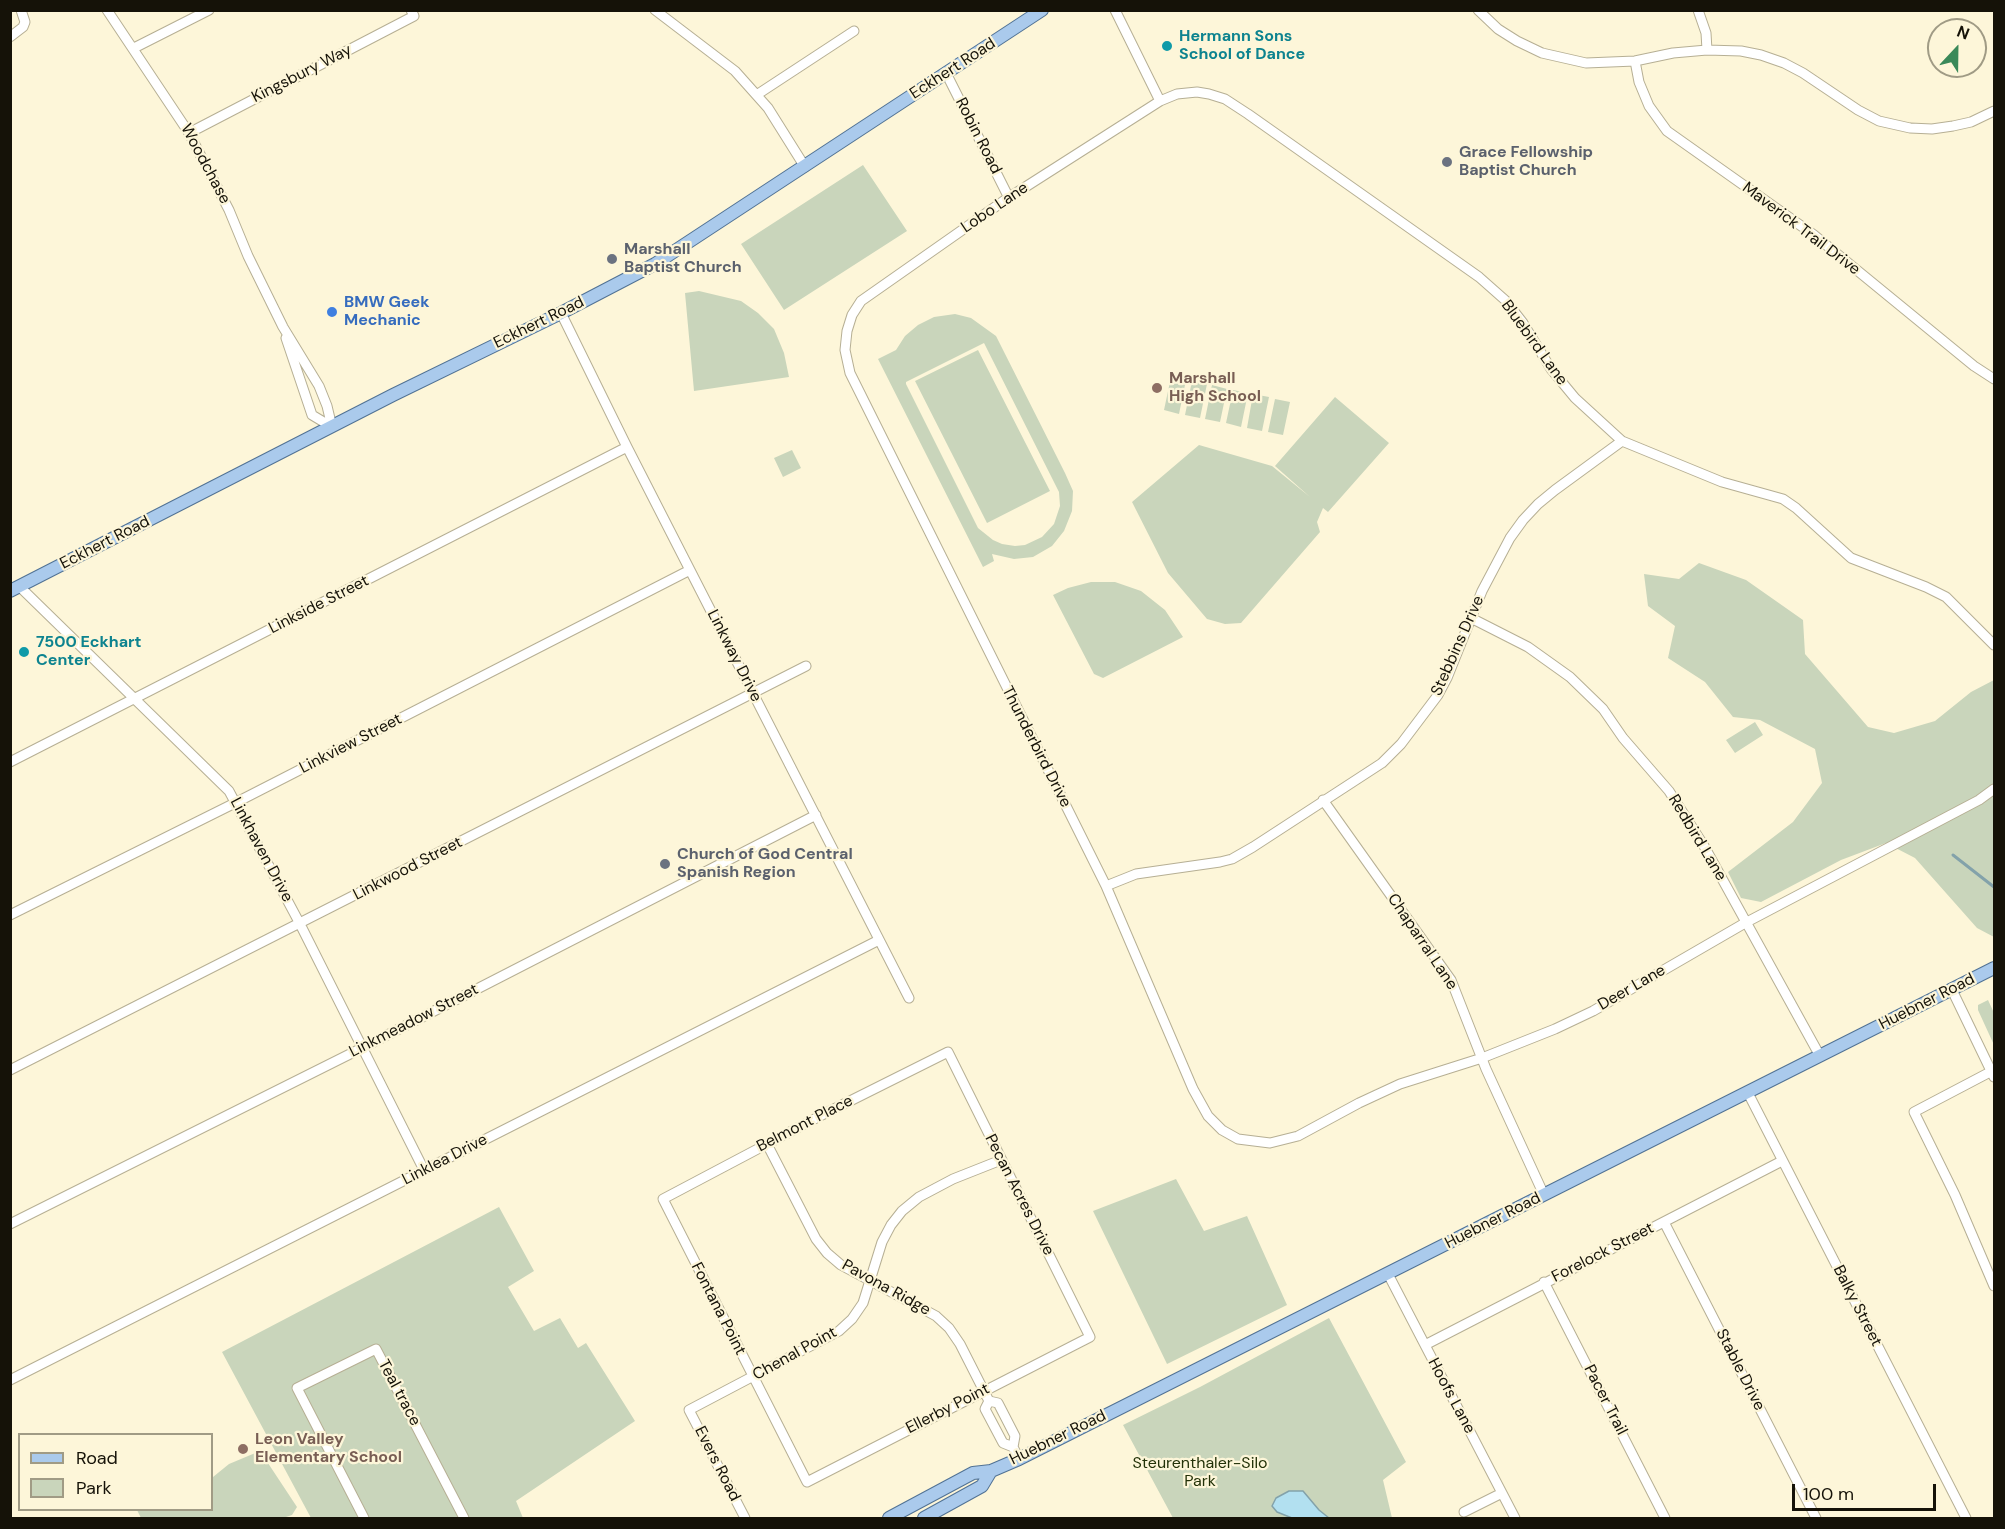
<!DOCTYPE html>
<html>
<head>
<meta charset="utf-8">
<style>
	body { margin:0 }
	#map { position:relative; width:2005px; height:1529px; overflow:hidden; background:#fdf6d9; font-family:"DM Sans",sans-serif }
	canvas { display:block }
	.frame { position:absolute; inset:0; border:12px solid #151208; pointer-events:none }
	.legend { position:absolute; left:18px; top:1433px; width:195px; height:78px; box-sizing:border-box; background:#fdf6d9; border:2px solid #a09b85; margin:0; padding:8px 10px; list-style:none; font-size:18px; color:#151208 }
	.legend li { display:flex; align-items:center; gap:12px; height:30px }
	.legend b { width:30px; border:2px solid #a09b85 }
	.north { position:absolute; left:1927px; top:18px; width:60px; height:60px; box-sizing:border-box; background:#fdf6d9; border:2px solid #a09b85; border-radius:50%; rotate:22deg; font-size:16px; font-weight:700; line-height:24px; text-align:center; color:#151208 }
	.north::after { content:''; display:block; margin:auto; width:21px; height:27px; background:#3a8959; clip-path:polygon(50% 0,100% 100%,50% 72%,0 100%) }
	.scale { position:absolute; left:1792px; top:1484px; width:144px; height:27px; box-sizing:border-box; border:3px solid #151208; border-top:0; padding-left:8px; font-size:18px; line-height:21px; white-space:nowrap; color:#151208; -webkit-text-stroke:4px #fdf6d9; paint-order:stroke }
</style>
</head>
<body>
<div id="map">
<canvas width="2005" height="1529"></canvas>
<div class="frame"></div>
<ul class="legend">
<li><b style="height:8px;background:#aacaec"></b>Road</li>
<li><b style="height:16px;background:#c9d5bb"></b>Park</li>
</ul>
<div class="north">N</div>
<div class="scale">100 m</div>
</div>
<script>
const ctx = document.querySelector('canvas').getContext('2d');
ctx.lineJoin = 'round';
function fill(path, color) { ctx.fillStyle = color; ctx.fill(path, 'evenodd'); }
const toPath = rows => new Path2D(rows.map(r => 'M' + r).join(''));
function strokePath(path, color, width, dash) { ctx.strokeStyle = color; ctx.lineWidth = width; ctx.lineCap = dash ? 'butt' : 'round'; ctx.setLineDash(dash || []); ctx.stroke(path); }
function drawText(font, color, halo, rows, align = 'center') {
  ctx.font = font + ' "DM Sans",sans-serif'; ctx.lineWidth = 4.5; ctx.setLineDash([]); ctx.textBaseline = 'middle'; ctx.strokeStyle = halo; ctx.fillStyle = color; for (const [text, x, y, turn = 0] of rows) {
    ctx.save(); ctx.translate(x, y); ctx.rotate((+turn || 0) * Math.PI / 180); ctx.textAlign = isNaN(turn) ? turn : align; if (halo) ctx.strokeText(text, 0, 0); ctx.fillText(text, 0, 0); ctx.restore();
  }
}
fill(toPath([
	[863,165,907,231,784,310,741,244],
	[699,291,741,301,758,313,774,329,784,353,789,377,694,391,685,293],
	[955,314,971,318,996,336,1065,473,1073,491,1072,511,1064,531,1052,546,1033,557,1014,559,992,554,994,561,983,567,878,359,896,350,905,336,918,325,934,317],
	[984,343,1059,492,1060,506,1054,524,1042,537,1025,545,1015,546,1002,544,993,540,978,528,906,384,906,382],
	[978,350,1050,491,987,523,915,381],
	[1171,377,1186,380,1179,414,1164,410],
	[1192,381,1207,384,1200,418,1185,415],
	[1212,385,1227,389,1220,422,1205,419],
	[1233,390,1248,393,1241,427,1226,423],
	[1253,394,1269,397,1262,431,1247,428],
	[1335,397,1389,443,1328,512,1323,508,1317,522,1320,532,1241,623,1225,624,1207,619,1168,573,1132,502,1199,445,1272,466,1310,497,1275,466],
	[1275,399,1290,402,1283,435,1268,432],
	[792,450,801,468,783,477,774,458],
	[1699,563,1746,580,1803,620,1805,654,1868,727,1894,733,1935,721,1971,692,1994,680,1994,937,1977,928,1915,858,1886,843,1841,860,1761,902,1741,898,1728,872,1793,822,1822,783,1815,749,1760,720,1733,717,1705,682,1668,658,1675,626,1648,606,1644,574,1679,579],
	[1091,582,1115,582,1141,591,1165,610,1183,637,1103,678,1094,674,1053,595,1068,588],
	[1755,722,1763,735,1735,753,1726,740],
	[1988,1000,1994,1013,1994,1045,1978,1010,1978,1005],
	[1176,1179,1204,1231,1247,1216,1287,1305,1167,1364,1093,1211],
	[499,1207,534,1271,508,1287,534,1331,560,1318,578,1348,586,1343,635,1421,516,1501,523,1518,311,1518,222,1352],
	[1329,1318,1406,1462,1383,1480,1392,1518,1173,1518,1123,1425,1200,1387],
	[260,1451,297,1507,292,1515,283,1518,141,1518,137,1510,212,1510,212,1474,213,1477,229,1464]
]), '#c9d5bb');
const water = toPath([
	[1289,1491,1303,1491,1319,1510,1329,1518,1292,1518,1277,1512,1272,1506,1276,1498,1289,1491]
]);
fill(water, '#b2e0f0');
strokePath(water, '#83a2aa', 1.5);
strokePath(toPath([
	[1953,855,1994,887]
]), '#83a2aa', 3);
const minor = toPath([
	[107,10,189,133,229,210,248,256,283,327,319,386,327,406,332,427],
	[655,10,735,71,768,108,805,167],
	[1115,10,1160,101],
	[1478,10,1498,29,1517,41,1542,53,1586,63,1635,61,1673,53,1707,50,1741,51,1761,55,1784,63,1803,73,1858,110,1879,121,1910,128,1932,129,1953,126,1971,122,1994,111],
	[1698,10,1706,33,1707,50],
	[10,37,23,27,25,22,21,10],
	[134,48,209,10],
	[1635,61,1639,82,1649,106,1667,131,1814,235,1974,366,1994,379],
	[946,73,1009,198],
	[758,94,854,31],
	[189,133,414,16,411,10],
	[561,313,627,447,909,998],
	[286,338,312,415,332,427],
	[20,587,229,791,300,924,424,1170],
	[1471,618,1528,647,1570,677,1603,709,1623,738,1669,791,1704,846,1820,1056],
	[1994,645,1946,597,1926,587,1851,558,1796,508,1783,499,1722,482,1622,441,1575,398,1551,369,1523,323,1505,300,1479,277,1248,114,1225,99,1209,94,1197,92,1177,94,1160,101,1005,200,861,301,852,315,847,331,845,350,850,373,1106,886,1193,1089,1208,1116,1222,1130,1238,1139,1270,1143,1298,1136,1359,1103,1400,1084,1482,1058,1555,1029,1593,1011,1745,923,1979,800,1994,789],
	[10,762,627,447],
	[1323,800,1451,980,1486,1069,1544,1195],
	[1106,886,1136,874,1220,862,1232,859,1253,847,1382,763,1401,744,1438,695,1447,678,1482,591,1510,538,1523,520,1538,504,1555,490,1622,441],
	[10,915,235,803,690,570],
	[1952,990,1994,1077],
	[948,1052,1090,1337,807,1482,663,1199,822,1115,948,1052],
	[10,1070,806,666],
	[1992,1071,1914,1112,1955,1195,1994,1286],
	[1748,1093,1966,1518],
	[767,1144,816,1239,827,1253,841,1265,936,1316,949,1328,960,1344,989,1401],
	[1664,1222,1816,1518],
	[10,1224,362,1048,816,815],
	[1388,1274,1515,1518],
	[1544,1282,1665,1518],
	[1425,1345,1782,1161],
	[10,1380,879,940],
	[989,1401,998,1403,1015,1436,1013,1447,1019,1459],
	[989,1401,985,1409,1003,1443,1013,1447],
	[1464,1512,1502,1493],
	[364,1518,297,1388,376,1349,464,1518],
	[745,1518,689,1410,839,1331,852,1319,863,1303,882,1242,891,1225,902,1211,919,1197,953,1179,1001,1160]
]);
const major = toPath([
	[10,591,393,395,561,313,655,264,1042,10],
	[889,1518,973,1473,991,1471,1019,1459,1994,968],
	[924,1518,982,1486,991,1471]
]);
strokePath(minor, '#b6af94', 11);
strokePath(major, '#517294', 14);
strokePath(minor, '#fff', 9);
strokePath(major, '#aacaec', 12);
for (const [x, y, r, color] of [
	[1167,46,6,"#0f9aa8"],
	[1447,162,6,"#6b7280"],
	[612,259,6,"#6b7280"],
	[332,312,6,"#3f7fe0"],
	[1157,388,6,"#8d6e63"],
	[24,652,6,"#0f9aa8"],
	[665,864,6,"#6b7280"],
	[243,1449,6,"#8d6e63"]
]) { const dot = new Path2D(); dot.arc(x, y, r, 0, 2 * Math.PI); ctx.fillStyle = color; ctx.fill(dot); strokePath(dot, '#fdf6d9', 2); }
drawText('bold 16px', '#0d838f', '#fdf6d9', [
	["Hermann Sons",1179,37],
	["School of Dance",1179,55],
	["7500 Eckhart",36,643],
	["Center",36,661]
], 'left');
drawText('16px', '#151208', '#fdf6d9', [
	["Eckhert Road",953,69,-33],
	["Kingsbury Way",302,74,-27],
	["Robin Road",978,136,63],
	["Woodchase",205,164,62],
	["Lobo Lane",995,208,-34],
	["Maverick Trail Drive",1801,229,37],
	["Eckhert Road",539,323,-26],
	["Bluebird Lane",1534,343,54],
	["Eckhert Road",105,543,-27],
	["Linkside Street",319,605,-27],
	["Stebbins Drive",1458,646,-66],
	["Linkway Drive",734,656,63],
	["Linkview Street",351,744,-27],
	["Thunderbird Drive",1036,747,63],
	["Redbird Lane",1697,838,59],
	["Linkhaven Drive",261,850,62],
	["Linkwood Street",408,869,-27],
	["Chaparral Lane",1422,942,56],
	["Deer Lane",1632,988,-30],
	["Huebner Road",1927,1002,-27],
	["Linkmeadow Street",414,1021,-27],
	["Belmont Place",805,1124,-27],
	["Linklea Drive",445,1160,-27],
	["Pecan Acres Drive",1019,1195,63],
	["Huebner Road",1493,1221,-27],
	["Forelock Street",1603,1253,-27],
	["Pavona Ridge",886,1288,29],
	["Balky Street",1857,1306,63],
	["Fontana Point",718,1309,63],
	["Chenal Point",795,1354,-29],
	["Stable Drive",1740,1370,63],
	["Teal trace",399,1393,62],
	["Hoofs Lane",1451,1396,62],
	["Pacer Trail",1605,1400,63],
	["Ellerby Point",948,1409,-27],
	["Huebner Road",1058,1438,-26],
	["Evers Road",717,1464,63]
]);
drawText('bold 16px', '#5b616d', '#fdf6d9', [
	["Grace Fellowship",1459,153],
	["Baptist Church",1459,171],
	["Marshall",624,250],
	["Baptist Church",624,268],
	["Church of God Central",677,855],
	["Spanish Region",677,873]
], 'left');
drawText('bold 16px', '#366cbe', '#fdf6d9', [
	["BMW Geek",344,303],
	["Mechanic",344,321]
], 'left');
drawText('bold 16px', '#785e54', '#fdf6d9', [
	["Marshall",1169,379],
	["High School",1169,397],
	["Leon Valley",255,1440],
	["Elementary School",255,1458]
], 'left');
drawText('16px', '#233208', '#fdf6d9', [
	["Steurenthaler-Silo",1200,1464],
	["Park",1200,1482]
]);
</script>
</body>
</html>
